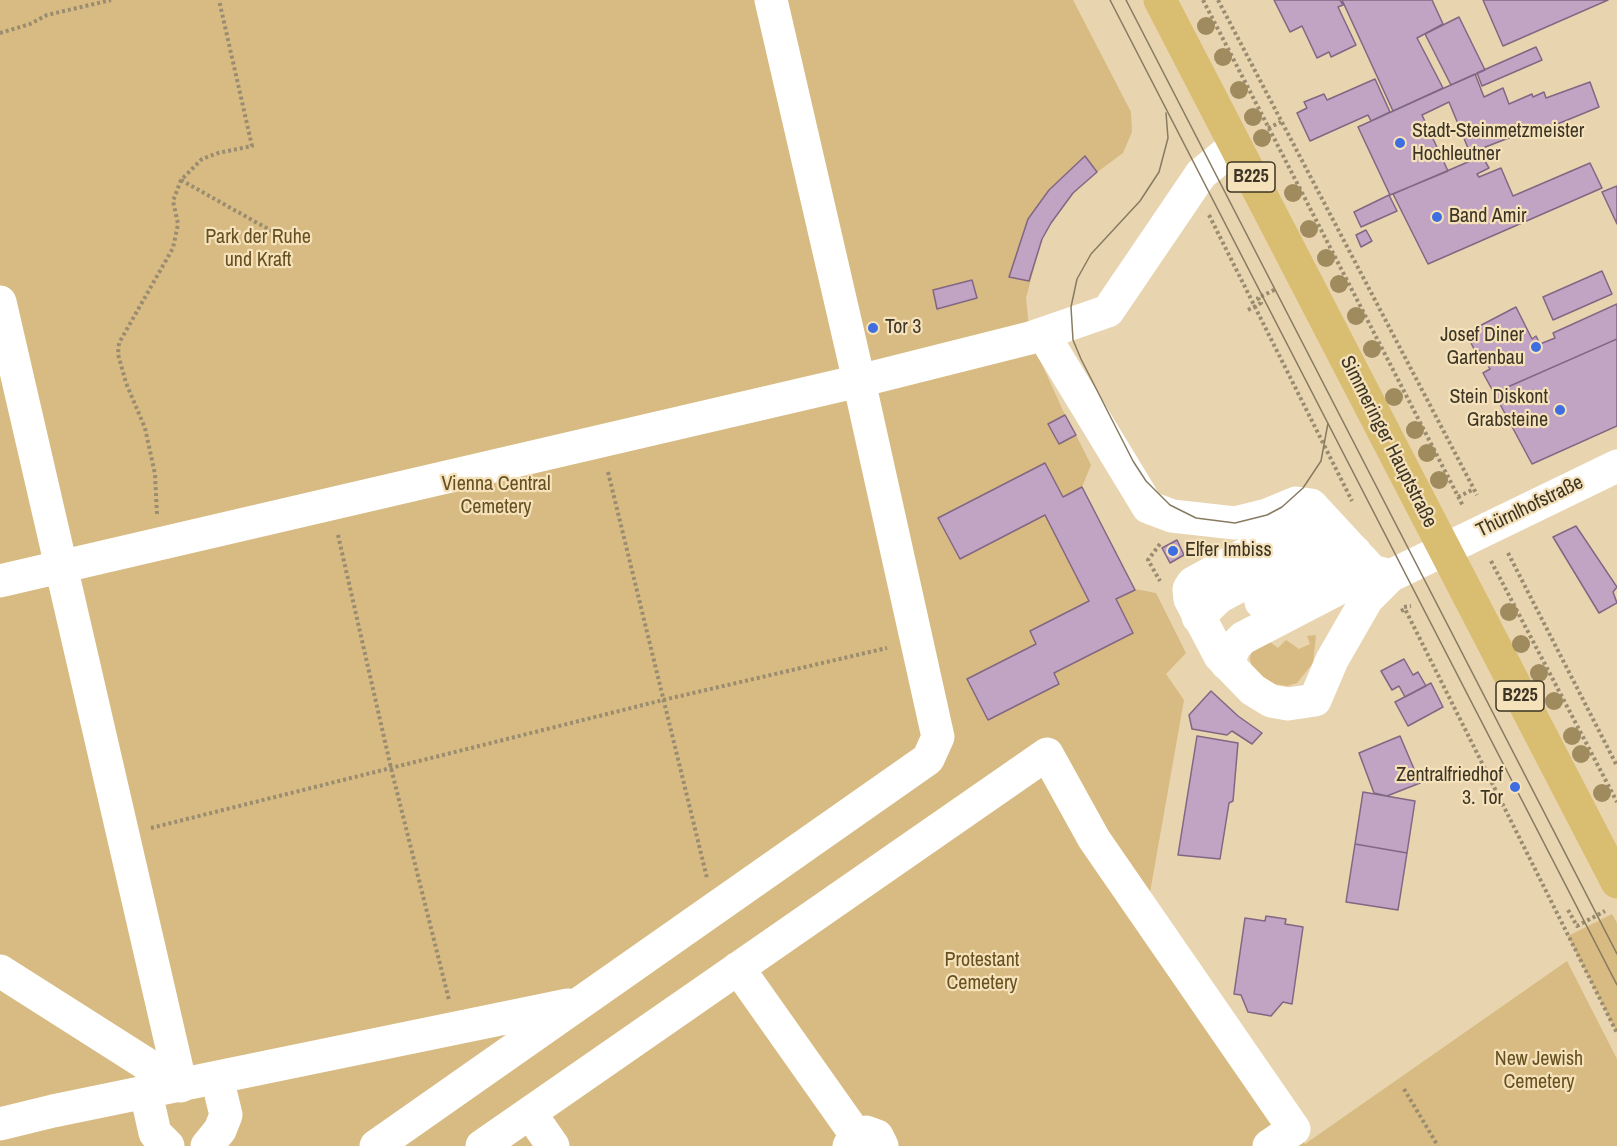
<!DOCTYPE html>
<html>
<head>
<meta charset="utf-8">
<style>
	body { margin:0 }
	canvas { display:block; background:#e8d4ae }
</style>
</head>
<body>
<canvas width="1617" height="1146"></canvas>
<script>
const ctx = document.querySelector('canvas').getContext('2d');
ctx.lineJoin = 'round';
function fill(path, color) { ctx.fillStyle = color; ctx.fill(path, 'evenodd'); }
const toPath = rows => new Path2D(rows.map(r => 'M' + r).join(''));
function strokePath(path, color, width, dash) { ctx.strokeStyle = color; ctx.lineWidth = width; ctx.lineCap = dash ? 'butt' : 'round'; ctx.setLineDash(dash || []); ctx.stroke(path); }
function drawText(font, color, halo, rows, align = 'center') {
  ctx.font = font + ' "Archivo Narrow",sans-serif'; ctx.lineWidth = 4.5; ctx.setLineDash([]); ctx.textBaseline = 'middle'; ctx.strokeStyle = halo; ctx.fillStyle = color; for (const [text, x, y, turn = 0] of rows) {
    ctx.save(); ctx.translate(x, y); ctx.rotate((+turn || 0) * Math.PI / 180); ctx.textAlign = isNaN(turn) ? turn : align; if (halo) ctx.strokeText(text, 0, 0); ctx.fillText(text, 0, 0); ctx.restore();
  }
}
fill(toPath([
	[0,0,1073,0,1131,112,1132,132,1123,153,1084,182,1061,208,1042,239,1026,298,1030,338,1065,415,1048,424,1059,444,1076,435,1091,465,1082,487,1135,589,1156,593,1186,653,1166,674,1184,700,1146,915,1305,1144,1567,961,1617,1059,1617,1146,0,1146],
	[1316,635,1313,663,1297,683,1287,686,1274,684,1252,670,1250,658,1252,647,1266,639,1278,648,1286,640,1299,649,1310,644,1307,636],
	[1612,914,1617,923,1617,1033,1568,936]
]), '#d8bb82');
const building = toPath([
	[1274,0,1340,0,1343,5,1338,7,1356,45,1331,57,1329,52,1317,58,1302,26,1290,32,1274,0],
	[1342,0,1432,0,1443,24,1417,38,1443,88,1393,111,1342,0],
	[1483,0,1608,0,1503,46,1483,0],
	[1459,17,1485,70,1451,85,1425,34,1459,17],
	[1536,47,1542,60,1482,86,1477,73,1536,47],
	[1475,74,1484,97,1503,88,1509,104,1532,94,1533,97,1544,92,1546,98,1590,82,1599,107,1538,132,1537,127,1470,153,1449,102,1422,115,1448,171,1390,195,1358,127,1475,74],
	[1375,79,1390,112,1371,121,1368,115,1310,141,1297,113,1307,108,1304,102,1324,94,1327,100,1375,79],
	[1085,156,1097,172,1073,193,1051,223,1042,239,1029,281,1009,277,1028,219,1049,190,1085,156],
	[1482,156,1489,168,1477,174,1479,177,1501,168,1513,196,1590,163,1602,188,1428,264,1393,194,1482,156],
	[1617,186,1617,224,1602,192,1617,186],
	[1389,195,1397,211,1361,227,1354,212,1389,195],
	[1366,230,1372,241,1361,247,1356,235,1366,230],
	[1602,271,1612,294,1553,320,1543,297,1602,271],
	[972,280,977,298,937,309,933,290,972,280],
	[1617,304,1617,339,1494,393,1483,373,1490,369,1480,351,1476,353,1466,333,1516,307,1532,339,1536,336,1540,344,1555,338,1553,333,1617,304],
	[1617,339,1617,426,1532,464,1494,393,1617,339],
	[1065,415,1076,435,1059,444,1048,424,1065,415],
	[1045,463,1063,497,1082,487,1135,590,1116,599,1133,633,1054,673,1059,684,988,720,967,679,1036,644,1030,631,1089,601,1045,515,960,559,938,518,1045,463],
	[1576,526,1617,587,1613,592,1617,603,1599,613,1553,537,1576,526],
	[1177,540,1184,555,1170,563,1162,548,1177,540],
	[1404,659,1413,675,1418,672,1426,686,1405,697,1399,686,1392,690,1381,671,1404,659],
	[1431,683,1443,707,1408,726,1395,702,1431,683],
	[1211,691,1238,716,1262,733,1252,744,1232,731,1227,735,1192,729,1189,715,1211,691],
	[1197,736,1238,743,1233,801,1229,803,1220,859,1178,855,1197,736],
	[1400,736,1420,783,1387,796,1374,793,1359,753,1400,736],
	[1363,792,1415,801,1407,853,1355,844,1363,792],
	[1355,844,1407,853,1398,910,1346,902,1355,844],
	[1266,916,1286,919,1285,924,1303,927,1292,1004,1283,1002,1271,1016,1248,1012,1241,995,1234,994,1245,918,1265,921,1266,916]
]);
fill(building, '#c1a3c3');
strokePath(building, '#826784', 1.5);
strokePath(toPath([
	[1203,0,1463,506],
	[1218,0,1477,495],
	[0,33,30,24,47,15,111,0],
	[1268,128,1281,122],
	[181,180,293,243],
	[1209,215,1352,501],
	[1248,310,1261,303,1258,298,1276,289],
	[608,472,707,878],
	[1458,497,1474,489],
	[157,514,155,474,145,428,126,383,118,354,119,343,173,248,178,224,173,201,181,180,202,159,218,153,252,146,219,0],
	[338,535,391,768,449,1000],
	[1160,544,1148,560,1160,581],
	[1508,553,1617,766],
	[1491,561,1617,802],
	[1404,607,1411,606],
	[1401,611,1405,609,1617,1033],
	[151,828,663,700,887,648],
	[1568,910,1577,926,1605,911],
	[1404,1089,1438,1146]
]), '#9a8c70', 4, [3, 3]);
strokePath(toPath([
	[0,302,181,1086],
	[1043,334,1148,507,1172,516,1235,523,1267,515,1296,503,1311,505,1372,571,1390,576],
	[1319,514,1193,583,1189,589,1190,599,1220,656,1253,690,1271,701,1288,704,1315,700,1332,660,1367,599,1390,576,1617,466],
	[0,581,859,381,771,0],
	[1261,602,1355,552],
	[1198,617,1219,597,1337,534],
	[1227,664,1235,646,1243,638,1372,571],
	[738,968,856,1135],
	[0,971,181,1086],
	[146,1093,155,1133,168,1146],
	[530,1113,553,1146],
	[0,1124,53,1111,568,1005],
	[207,1146,220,1130,226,1115,217,1078],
	[376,1146,928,759,938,737,859,381,1030,338,1108,311,1201,174,1235,146],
	[482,1146,1047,754,1094,839,1294,1129,1269,1146],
	[849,1146,856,1135,866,1132,877,1136,882,1146]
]), '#fff', 33);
strokePath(toPath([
	[1160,0,1617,882]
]), '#d9bd71', 33);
strokePath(toPath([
	[1110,0,1617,985],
	[1126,0,1617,954],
	[1166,113,1168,138,1159,172,1140,201,1091,254,1077,279,1071,307,1073,340,1081,359,1133,461,1146,481,1170,505,1196,518,1235,523,1267,515,1282,507,1303,488,1321,461,1328,423]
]), '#887b61', 1.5);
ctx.fillStyle = '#a08b5f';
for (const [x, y] of [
	[1206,26],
	[1223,57],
	[1239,90],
	[1253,117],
	[1262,138],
	[1293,193],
	[1309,229],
	[1326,258],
	[1339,284],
	[1356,316],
	[1372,349],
	[1394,397],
	[1415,430],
	[1427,453],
	[1439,480],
	[1509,612],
	[1521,644],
	[1539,673],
	[1554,701],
	[1572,736],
	[1581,754],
	[1602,793]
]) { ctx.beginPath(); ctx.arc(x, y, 9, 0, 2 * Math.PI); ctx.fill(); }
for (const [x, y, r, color] of [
	[1400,143,6,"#3e6edf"],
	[1437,217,6,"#3e6edf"],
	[873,328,6,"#3e6edf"],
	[1536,347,6,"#3e6edf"],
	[1560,410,6,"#3e6edf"],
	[1173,551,6,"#3e6edf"],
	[1515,787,6,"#3e6edf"]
]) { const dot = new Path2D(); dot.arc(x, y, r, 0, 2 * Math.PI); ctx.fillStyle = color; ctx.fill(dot); strokePath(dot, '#f5e1ba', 2); }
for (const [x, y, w] of [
	[1251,177,48],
	[1520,696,48]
]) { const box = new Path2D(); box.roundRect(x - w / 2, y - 15, w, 30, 4.5); ctx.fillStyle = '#f5e1ba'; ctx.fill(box); strokePath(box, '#3c3525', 1.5); }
drawText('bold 18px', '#3c3525', null, [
	["B225",1251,177],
	["B225",1520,696]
]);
drawText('20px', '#3c3525', '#f5e1ba', [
	["Stadt-Steinmetzmeister",1412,132],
	["Hochleutner",1412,155],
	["Band Amir",1449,217],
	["Tor 3",885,328],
	["Josef Diner",1524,336,"right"],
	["Gartenbau",1524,359,"right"],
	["Stein Diskont",1548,398,"right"],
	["Grabsteine",1548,421,"right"],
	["Elfer Imbiss",1185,551],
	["Zentralfriedhof",1503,776,"right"],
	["3. Tor",1503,799,"right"]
], 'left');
drawText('20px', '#66501f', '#f5e1ba', [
	["Park der Ruhe",258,238],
	["und Kraft",258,261],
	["Vienna Central",496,485],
	["Cemetery",496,508],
	["Protestant",982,961],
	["Cemetery",982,984],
	["New Jewish",1539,1060],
	["Cemetery",1539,1083]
]);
drawText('20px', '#3c3525', '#f5e1ba', [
	["Simmeringer Hauptstraße",1388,442,63],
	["Thürnlhofstraße",1530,507,-26]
]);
</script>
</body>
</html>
